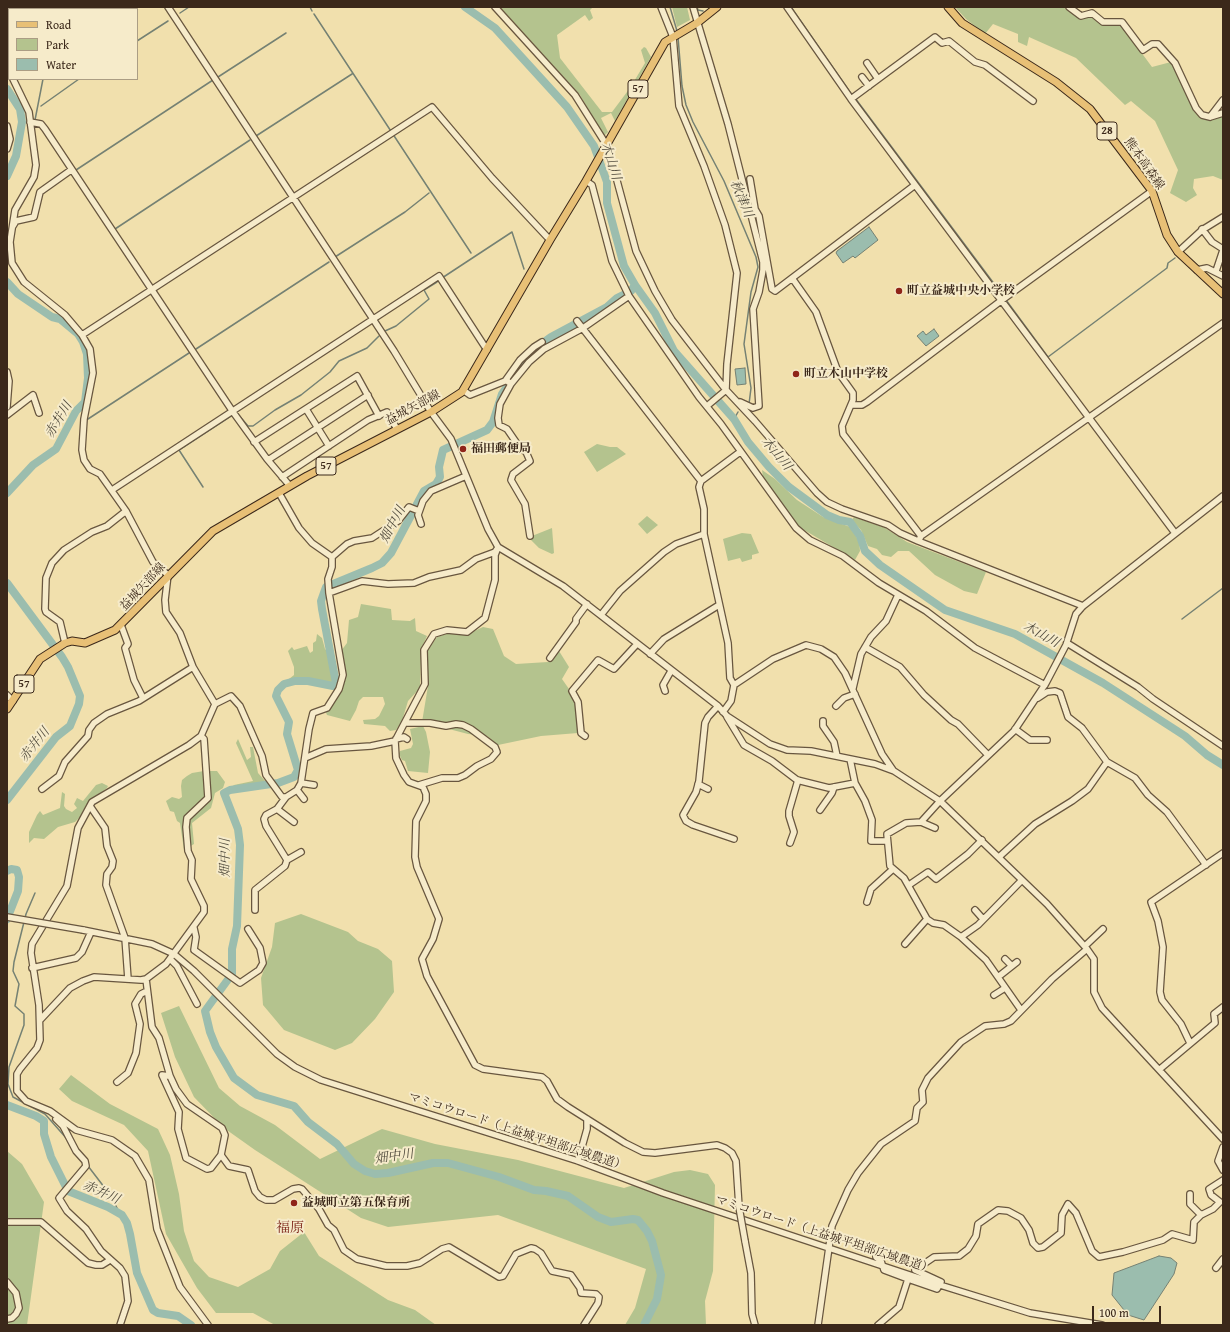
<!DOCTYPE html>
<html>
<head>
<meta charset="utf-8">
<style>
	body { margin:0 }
	#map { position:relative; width:1230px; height:1332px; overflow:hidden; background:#f1e0ad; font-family:"Gentium Book Plus",serif }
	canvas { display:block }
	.frame { position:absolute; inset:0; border:8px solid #3b281a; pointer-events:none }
	.legend { position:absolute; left:8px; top:8px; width:130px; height:72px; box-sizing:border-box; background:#f6ebca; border:1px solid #ab9d84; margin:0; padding:5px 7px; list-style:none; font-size:12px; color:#3b281a }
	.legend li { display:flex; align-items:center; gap:8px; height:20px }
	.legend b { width:20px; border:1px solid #ab9d84 }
	.scale { position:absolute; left:1092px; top:1306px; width:69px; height:18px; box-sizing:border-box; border:2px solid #3b281a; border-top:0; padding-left:5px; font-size:12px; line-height:14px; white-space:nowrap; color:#3b281a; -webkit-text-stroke:3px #f6ebca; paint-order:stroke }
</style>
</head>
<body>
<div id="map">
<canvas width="1230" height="1332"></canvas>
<div class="frame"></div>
<ul class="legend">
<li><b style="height:5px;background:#e8c076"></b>Road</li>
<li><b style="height:11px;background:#b4c38e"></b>Park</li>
<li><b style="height:11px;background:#9bbdae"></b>Water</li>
</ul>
<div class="scale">100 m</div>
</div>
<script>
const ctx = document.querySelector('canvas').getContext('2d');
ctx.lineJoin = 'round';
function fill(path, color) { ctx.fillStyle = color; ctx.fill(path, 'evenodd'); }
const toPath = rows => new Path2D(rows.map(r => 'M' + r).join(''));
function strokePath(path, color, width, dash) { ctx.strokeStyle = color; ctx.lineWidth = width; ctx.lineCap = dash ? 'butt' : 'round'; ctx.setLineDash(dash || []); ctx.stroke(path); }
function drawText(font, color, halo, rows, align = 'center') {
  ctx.font = font + ' "Gentium Book Plus","Noto Serif JP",serif'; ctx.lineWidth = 4; ctx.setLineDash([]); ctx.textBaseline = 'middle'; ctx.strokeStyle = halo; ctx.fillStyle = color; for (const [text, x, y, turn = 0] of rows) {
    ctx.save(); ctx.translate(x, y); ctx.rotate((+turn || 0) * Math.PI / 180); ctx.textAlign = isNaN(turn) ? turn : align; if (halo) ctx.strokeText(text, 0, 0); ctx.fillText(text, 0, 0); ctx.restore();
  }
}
fill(toPath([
	[500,7,593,7,590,10,593,18,589,21,585,15,557,35,560,58,602,112,612,112,630,88,645,63,641,50,644,47,646,48,651,57,615,121,611,113,601,118,608,132,604,136,580,95],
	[672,7,687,7,690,20,677,27],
	[955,7,1063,7,1080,19,1091,16,1104,24,1121,25,1152,67,1171,62,1199,116,1212,119,1223,116,1223,180,1213,176,1194,179,1193,188,1197,195,1186,202,1170,193,1178,170,1155,121,1131,101,1125,105,1076,58,1029,37,1027,46,1018,42,1018,34,993,24,985,34,966,19],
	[597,444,610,447,617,447,626,454,597,472,584,452],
	[762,470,775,479,797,500,823,517,850,527,859,541,860,551,855,560,799,527,763,477],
	[647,516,658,525,647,534,638,524],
	[854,517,885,528,907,542,986,572,977,594,964,591,935,575,909,551,898,551,891,557,882,555,877,549,868,546,861,530,852,520],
	[552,528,554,553,552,554,539,548,530,539,532,536],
	[742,533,751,534,759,553,752,555,752,559,742,562,740,558,728,561,723,539],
	[361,604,391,609,392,620,410,621,415,618,416,631,427,636,422,647,421,654,420,688,408,701,402,721,396,730,390,731,385,726,364,724,363,720,375,719,379,716,385,704,383,697,363,697,359,701,356,710,350,721,327,715,325,710,342,687,346,678,341,651,347,643,349,620,358,617],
	[483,627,493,629,504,656,516,664,548,662,559,651,569,667,562,679,569,689,577,706,578,733,541,736,498,745,487,736,468,734,422,722,428,686,428,650,437,637,449,633,468,634],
	[317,634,322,638,325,649,329,653,335,682,332,684,289,679,294,675,294,667,288,651,292,647,294,650,307,646,310,653,313,651,313,643,316,641],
	[423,726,426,732,430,752,428,773,408,771,405,761,402,760,399,754,400,751,411,748,413,744,410,729],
	[238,739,247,760,251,757,250,747,253,747,258,773,267,783,231,789,234,785,253,781,236,743],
	[204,771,217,771,225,782,223,788,215,793,211,808,192,823,194,844,184,850,180,823,177,821,174,812,170,811,166,801,172,797,179,799,182,797,181,786,182,780,187,776,192,773],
	[102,783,108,786,107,788,86,805,80,817,75,822,58,827,44,839,34,838,29,843,29,832,37,815,40,811,43,815,60,808,62,792,65,794,64,806,66,809,72,812,77,808,74,804,77,798,83,801,96,785],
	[301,914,348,932,358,941,378,949,392,961,394,992,375,1019,352,1043,335,1050,284,1030,263,1005,261,978,272,947,275,923],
	[179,1006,219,1088,240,1106,275,1125,320,1159,382,1129,435,1144,518,1160,624,1188,674,1172,690,1170,708,1174,715,1185,713,1271,705,1301,706,1325,625,1325,635,1308,646,1269,498,1215,388,1227,361,1218,255,1150,224,1128,194,1097,175,1057,161,1013],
	[71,1075,110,1104,158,1129,170,1155,179,1194,184,1231,194,1261,209,1277,238,1287,270,1269,280,1251,304,1232,319,1256,388,1300,415,1310,436,1325,275,1325,253,1313,216,1313,197,1288,166,1234,148,1151,124,1125,72,1101,59,1089],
	[7,1151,22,1164,44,1202,27,1325,7,1325]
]), '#b4c38e');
const water = toPath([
	[869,227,878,240,855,258,853,256,843,263,836,253,837,251,869,227],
	[934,329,939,336,926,346,917,336,923,331,926,335,934,329],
	[745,368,746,384,737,385,735,369,745,368],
	[1159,1256,1171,1258,1177,1263,1174,1274,1144,1320,1128,1315,1112,1295,1114,1273,1159,1256]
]);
fill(water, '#9bbdae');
strokePath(water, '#758173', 1);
strokePath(toPath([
	[310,7,312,11],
	[670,7,677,31],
	[697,7,698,10,703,11],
	[791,7,852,95],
	[180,13,189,7],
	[314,14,471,253],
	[678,37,682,86,686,105,693,122,724,181,756,257,758,267,751,292,744,344,751,388,749,404],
	[137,41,168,21],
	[218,77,286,33],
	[855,98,1004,297],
	[41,106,79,79],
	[35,120,43,79],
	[256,136,352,74],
	[76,170,213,80],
	[115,229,250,140],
	[335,257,405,212,429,193],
	[442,278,512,232,524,269],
	[1006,300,1048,357,1167,268,1168,263,1175,258],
	[587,329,640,397],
	[385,331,396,326,429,299,424,290,437,282],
	[196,349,329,262],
	[237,413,248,426,253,426,275,410,301,395,330,372,339,361,367,348,379,336],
	[88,419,189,353],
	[734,419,738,412],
	[203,487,179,450,231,416],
	[1182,619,1223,588],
	[35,893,26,914,14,962,13,971,19,984,15,1006,24,1014,24,1025,9,1067,8,1084,13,1097,45,1114,67,1139],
	[88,1166,111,1196,119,1212]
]), '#758173', 1.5);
strokePath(toPath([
	[465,7,495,28,567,107,594,146,607,182,607,203,624,266,635,285,655,313,674,351,734,419,748,442,769,467,789,487,827,515,839,520,850,522,860,536,865,551,880,565,945,610,1015,634,1103,683,1185,736,1207,755,1223,765],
	[7,89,20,109,22,122,16,156,7,176],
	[7,282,18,294,52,317,60,319,78,334,83,342,87,354,88,378,85,402,76,411,56,449,33,465,7,493],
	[635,285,631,291,617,298,607,307,551,337,532,351,502,394,493,422,487,430,443,450,439,467,440,477,436,484,424,491,391,553,382,563,372,568,326,587,321,601,322,609,336,683,333,686,308,681,295,681,284,684,278,690,276,696,289,722,287,734,298,770,294,777,278,783,230,790,224,793,238,829,240,845,237,926,232,949,232,974,205,1011,210,1032,216,1047,234,1078,257,1095,294,1106,308,1122,337,1144,354,1164,365,1171,375,1174,388,1173,433,1163,448,1163,499,1177,534,1190,546,1191,568,1196,598,1217,611,1222,633,1219,638,1220,647,1231,652,1241,661,1275,657,1299,644,1325],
	[7,583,62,657,68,667,80,696,79,704,70,726,56,737,7,800],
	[7,871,11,869,17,870,19,877,18,891,7,919],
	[7,1105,36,1116,44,1121,44,1134,51,1157,68,1191,108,1207,122,1215,127,1223,130,1234,137,1273,153,1310,158,1313,178,1316,191,1325]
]), '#9bbdae', 8);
const minor = toPath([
	[32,7,33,9],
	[168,7,394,351,431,412,451,439,488,529,498,547,563,586,718,706,727,716,770,744,787,750,811,751,875,764,894,771,940,801,1047,904,1087,949,1094,959,1094,992,1102,1008,1223,1139],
	[495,7,575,95,604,141,616,177,636,251,655,291,672,320,726,390,755,421,817,493,827,502,842,509,888,525,900,533,918,541,1083,606],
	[661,7,673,37,679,106,704,166,725,225,737,273,727,364,726,390,707,406],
	[693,7,728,124,763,262,763,270,759,292,753,309,759,406,753,408,740,402],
	[787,7,851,99,1175,533],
	[1069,7,1081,16,1092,13,1103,22,1122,22,1143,50,1152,44,1158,44,1175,63,1196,108,1202,115,1210,117,1223,113],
	[67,9,70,7],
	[7,41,9,40],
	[867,63,878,79],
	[7,65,9,70],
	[862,77,869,86],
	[13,79,29,112,36,165,34,177,15,210,10,242,12,263,24,282,65,315,82,335,90,349,93,373,84,419,82,450,84,460,90,469,100,474,126,511,153,562,168,575,165,600,166,612,180,633,193,667,215,704],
	[851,99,935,37,942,43,949,41,975,62,985,65,1033,101],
	[1210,117,1223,100],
	[30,122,41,124,45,129,233,412,267,459,290,486],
	[7,126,10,139,7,149],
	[750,179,755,209,759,216,772,289,775,291,915,185],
	[586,181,592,185,612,261,629,296,699,397,721,424,796,528,810,540,843,556,879,583,926,611,975,648,1045,685],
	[13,226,16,221,34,217,40,192,71,170],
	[1202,229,1212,242,1223,249],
	[1178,252,1202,230,1223,217],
	[1197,270,1207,268,1223,276],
	[1216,271,1223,250],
	[792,278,816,312,838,372,853,393,853,400,842,426,843,434,921,536,920,538],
	[577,321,701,481,699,487,704,509,704,534,676,544,664,552,620,591,601,615],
	[82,335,432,107,492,178,550,240],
	[7,372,9,381,7,407],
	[506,380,511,384,500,404,498,418,499,425,507,429,520,448,526,452,530,461,513,474,511,480,525,504,530,536],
	[511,384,529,362,544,349,583,328,629,296],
	[463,390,470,395,505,381,520,360,534,347,542,342],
	[852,405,862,405,867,402,1002,300,1152,191],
	[306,409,329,446],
	[7,415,33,395,39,413],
	[254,442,357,376,379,416],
	[268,460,368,395],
	[282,477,368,420,387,412,397,429],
	[701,481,740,452],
	[112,490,439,276,487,350],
	[421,524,418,515,423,501,431,491,466,476],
	[704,534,728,643,730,678,734,685,731,701,723,712],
	[921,536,1223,323],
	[498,547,495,555,495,580,485,618,467,632,447,630,434,634,424,650,425,684,395,741,396,758,404,775,409,782,423,787,426,794,426,801,416,821,415,857,417,867,439,919,433,939,422,959,427,976,475,1065,483,1069,542,1077,547,1081,557,1099,568,1107,625,1143,643,1152,655,1153,717,1145,725,1148,732,1153,736,1161,739,1207],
	[332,557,347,544,354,541,372,538,398,521,409,507,419,511],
	[329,593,362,581,388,584,414,583,429,577,461,570,476,559,495,552,497,549],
	[121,625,128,644,125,648,134,680,143,698],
	[65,643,60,622,46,612,45,609,46,578,52,563,64,550,92,532,107,526,126,511],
	[1067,643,1138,687,1153,699,1223,746],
	[865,647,900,667,924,695,951,720,958,724,988,755],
	[650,654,664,639,719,605],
	[550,658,576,622,576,619,587,604],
	[734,685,773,659,806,645,821,649,834,657,845,673,882,754,893,770],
	[853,688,861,654,871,637,886,621,898,595],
	[665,691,663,685,671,671],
	[7,695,13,701],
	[1038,698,1047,692,1055,691,1060,693,1068,717,1082,728,1107,762,1135,778,1148,795,1167,812,1206,865],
	[718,706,708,717,705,723,699,781,696,792,683,815,686,821,693,825,734,839],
	[836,706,844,698,855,694],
	[727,717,744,745,772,761,797,780,829,788,855,783],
	[823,721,823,726,834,742,837,756],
	[406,723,430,723,446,726,456,724,463,725,471,729,495,747,497,752,491,759,477,766,465,775,458,778,442,778,419,785],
	[1015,729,1030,740,1047,740],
	[585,736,581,733,578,702,572,691,598,660,614,669,637,644],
	[396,739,404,737,407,739],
	[305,758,326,749,371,746,395,741],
	[850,759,855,783,865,801,872,820,871,841,887,841],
	[301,783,314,785],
	[698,784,708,789],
	[42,789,59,776,65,762,88,736,89,730,94,723,107,714,139,701,193,667],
	[297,790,304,799],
	[90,806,105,828,107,846,113,861,112,867,107,874,106,885,125,938,128,979],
	[277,809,294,822],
	[820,810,832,793,834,787],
	[921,822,935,828],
	[790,843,794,832,789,816,789,811,798,780],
	[999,857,1035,824,1072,801,1088,789,1107,762],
	[287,860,301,852],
	[909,885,928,872,936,879,968,854,982,840],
	[867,902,871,889,893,869],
	[255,910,255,890,285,866,287,860,266,826,264,819,266,815,277,809,286,797,297,790,301,783,309,729,313,713,327,708,339,689,343,675,329,593,328,579,332,567,332,557,312,543,299,528,279,493],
	[975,910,983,919],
	[194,928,196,937,194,950,240,983,259,970,263,963,260,948,248,929],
	[83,930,152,944,174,954,194,971,277,1054,295,1067,321,1080,578,1161,663,1193,940,1285,1030,1313,1102,1325],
	[961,937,978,925,1022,880],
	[905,944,927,919],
	[1085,946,1103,929],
	[170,959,177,966,197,1004],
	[1005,959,1012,966],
	[32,968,76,958,82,952,91,932],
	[998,977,1017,962],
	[146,979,166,964,204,912,204,906,191,879,192,860,188,851,186,827,187,818,208,798,204,739,201,736],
	[994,995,1005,988],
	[1021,1010,986,960,961,937,944,925,933,923,927,919,904,878,890,866,887,834,906,823,921,822,940,801,1014,731,1046,683,1066,645,1076,614,1083,606,1223,496],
	[40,1020,70,988,83,981,94,977,141,980,146,979,152,1027,159,1038,170,1076,162,1075,179,1112,178,1129,186,1158,207,1169,211,1168,221,1155,229,1166,248,1170,255,1191,260,1197,266,1200,274,1200,293,1189,299,1188,302,1189,319,1209,328,1225,334,1230,344,1250,357,1259,386,1266,407,1266,420,1263,442,1249,449,1247,499,1277,503,1276,516,1254,531,1248,535,1249,541,1253,552,1271,571,1275,580,1288,581,1293,596,1294,599,1297,598,1303,584,1325],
	[1190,1043,1181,1024,1162,1000,1160,992,1163,947,1158,921,1151,902,1223,853],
	[1160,1069,1215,1023,1214,1014,1223,1007],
	[170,1076,176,1089,187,1104,222,1128,225,1135,221,1155],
	[117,1082,128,1073,136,1053,140,1024,135,1004,141,994,147,991],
	[56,1119,63,1126,76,1151,85,1161,86,1166,59,1198,67,1211,86,1229,101,1251,120,1268,125,1276,128,1301,120,1325],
	[1223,1147,1218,1161,1223,1170],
	[578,1161,587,1129,587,1119],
	[1190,1194,1190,1204,1201,1215],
	[7,1222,41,1222,88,1263,96,1265,102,1265,110,1260],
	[745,1241,751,1273,752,1314,755,1325],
	[876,1251,876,1257,881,1261,884,1270,908,1279],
	[1216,1268,1223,1259],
	[7,1282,16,1293,19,1308,16,1314,12,1318,7,1319],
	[208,1325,180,1287,157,1229,149,1180,135,1156,112,1140,76,1130,50,1111,26,1101,17,1091,17,1074,20,1069,37,1048,40,1040,39,1005,31,953,32,944,67,886,78,828,92,802,189,745,201,736,215,704,231,696,240,706,262,756,266,775,282,797,286,797],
	[818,1325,832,1226,848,1190,858,1173,881,1144,915,1121,917,1108,923,1102,922,1090,928,1078,961,1042,985,1026,1004,1024,1011,1021,1052,979,1087,949],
	[878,1325,899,1307,908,1279,937,1289,941,1282,915,1270,934,1257,959,1256,968,1249,976,1236,978,1224,998,1210,1008,1211,1021,1218,1029,1230,1033,1243,1038,1248,1043,1247,1061,1233,1062,1215,1068,1204,1076,1213,1092,1251,1099,1257,1123,1252,1163,1240,1172,1234,1193,1240,1194,1222,1201,1215,1213,1209,1220,1202,1211,1195,1209,1189,1223,1180]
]);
const major = toPath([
	[948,7,962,23,1056,82,1090,109,1152,191,1167,235,1178,252,1223,294],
	[7,709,40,659,65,643,72,641,85,643,115,630,213,531,307,476,431,412,462,392,550,240,586,181,665,42,697,23,717,7]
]);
strokePath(minor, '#68563f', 8);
strokePath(major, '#3b281a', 9);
strokePath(minor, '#f6ebca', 5.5);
strokePath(major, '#e8c076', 7);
const minorBridge = toPath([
	[7,917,83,930],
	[739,1207,745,1241]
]);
strokePath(minorBridge, '#68563f', 8, []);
strokePath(minorBridge, '#f6ebca', 5.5);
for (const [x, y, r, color] of [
	[899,291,4,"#8f2418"],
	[796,374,4,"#8f2418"],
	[463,449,4,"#8f2418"],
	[294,1203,4,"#8f2418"]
]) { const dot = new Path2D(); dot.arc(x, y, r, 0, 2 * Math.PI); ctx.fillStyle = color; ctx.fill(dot); strokePath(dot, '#f6ebca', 1.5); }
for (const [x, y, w] of [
	[638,89,20],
	[1107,131,20],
	[326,466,20],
	[24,684,20]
]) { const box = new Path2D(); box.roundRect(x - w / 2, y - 9, w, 18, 3); ctx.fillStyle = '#f6ebca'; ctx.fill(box); strokePath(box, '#3b281a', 1); }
drawText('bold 11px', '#3b281a', null, [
	["57",638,89],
	["28",1107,131],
	["57",326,466],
	["57",24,684]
]);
drawText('12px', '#3b281a', '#f6ebca', [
	["熊本高森線",1144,164,55],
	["益城矢部線",413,408,-28],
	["益城矢部線",143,587,-47],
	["マミコウロード（上益城平坦部広域農道）",517,1132,18],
	["マミコウロード（上益城平坦部広域農道）",824,1235,18]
]);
drawText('bold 12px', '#3b281a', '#f6ebca', [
	["町立益城中央小学校",907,291],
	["町立木山中学校",804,374],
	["福田郵便局",471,449],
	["益城町立第五保育所",302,1203]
], 'left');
drawText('italic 13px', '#534d3f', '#f6ebca', [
	["木山川",610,161,72],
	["秋津川",741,199,67],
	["赤井川",59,420,-59],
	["木山川",776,454,50],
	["畑中川",393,525,-62],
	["木山川",1041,635,29],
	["赤井川",35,745,-51],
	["畑中川",226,858,-90],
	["畑中川",394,1157,-8],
	["赤井川",101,1193,24]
]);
drawText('14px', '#7a1f14', '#f6ebca', [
	["福原",290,1228]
]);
</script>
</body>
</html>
